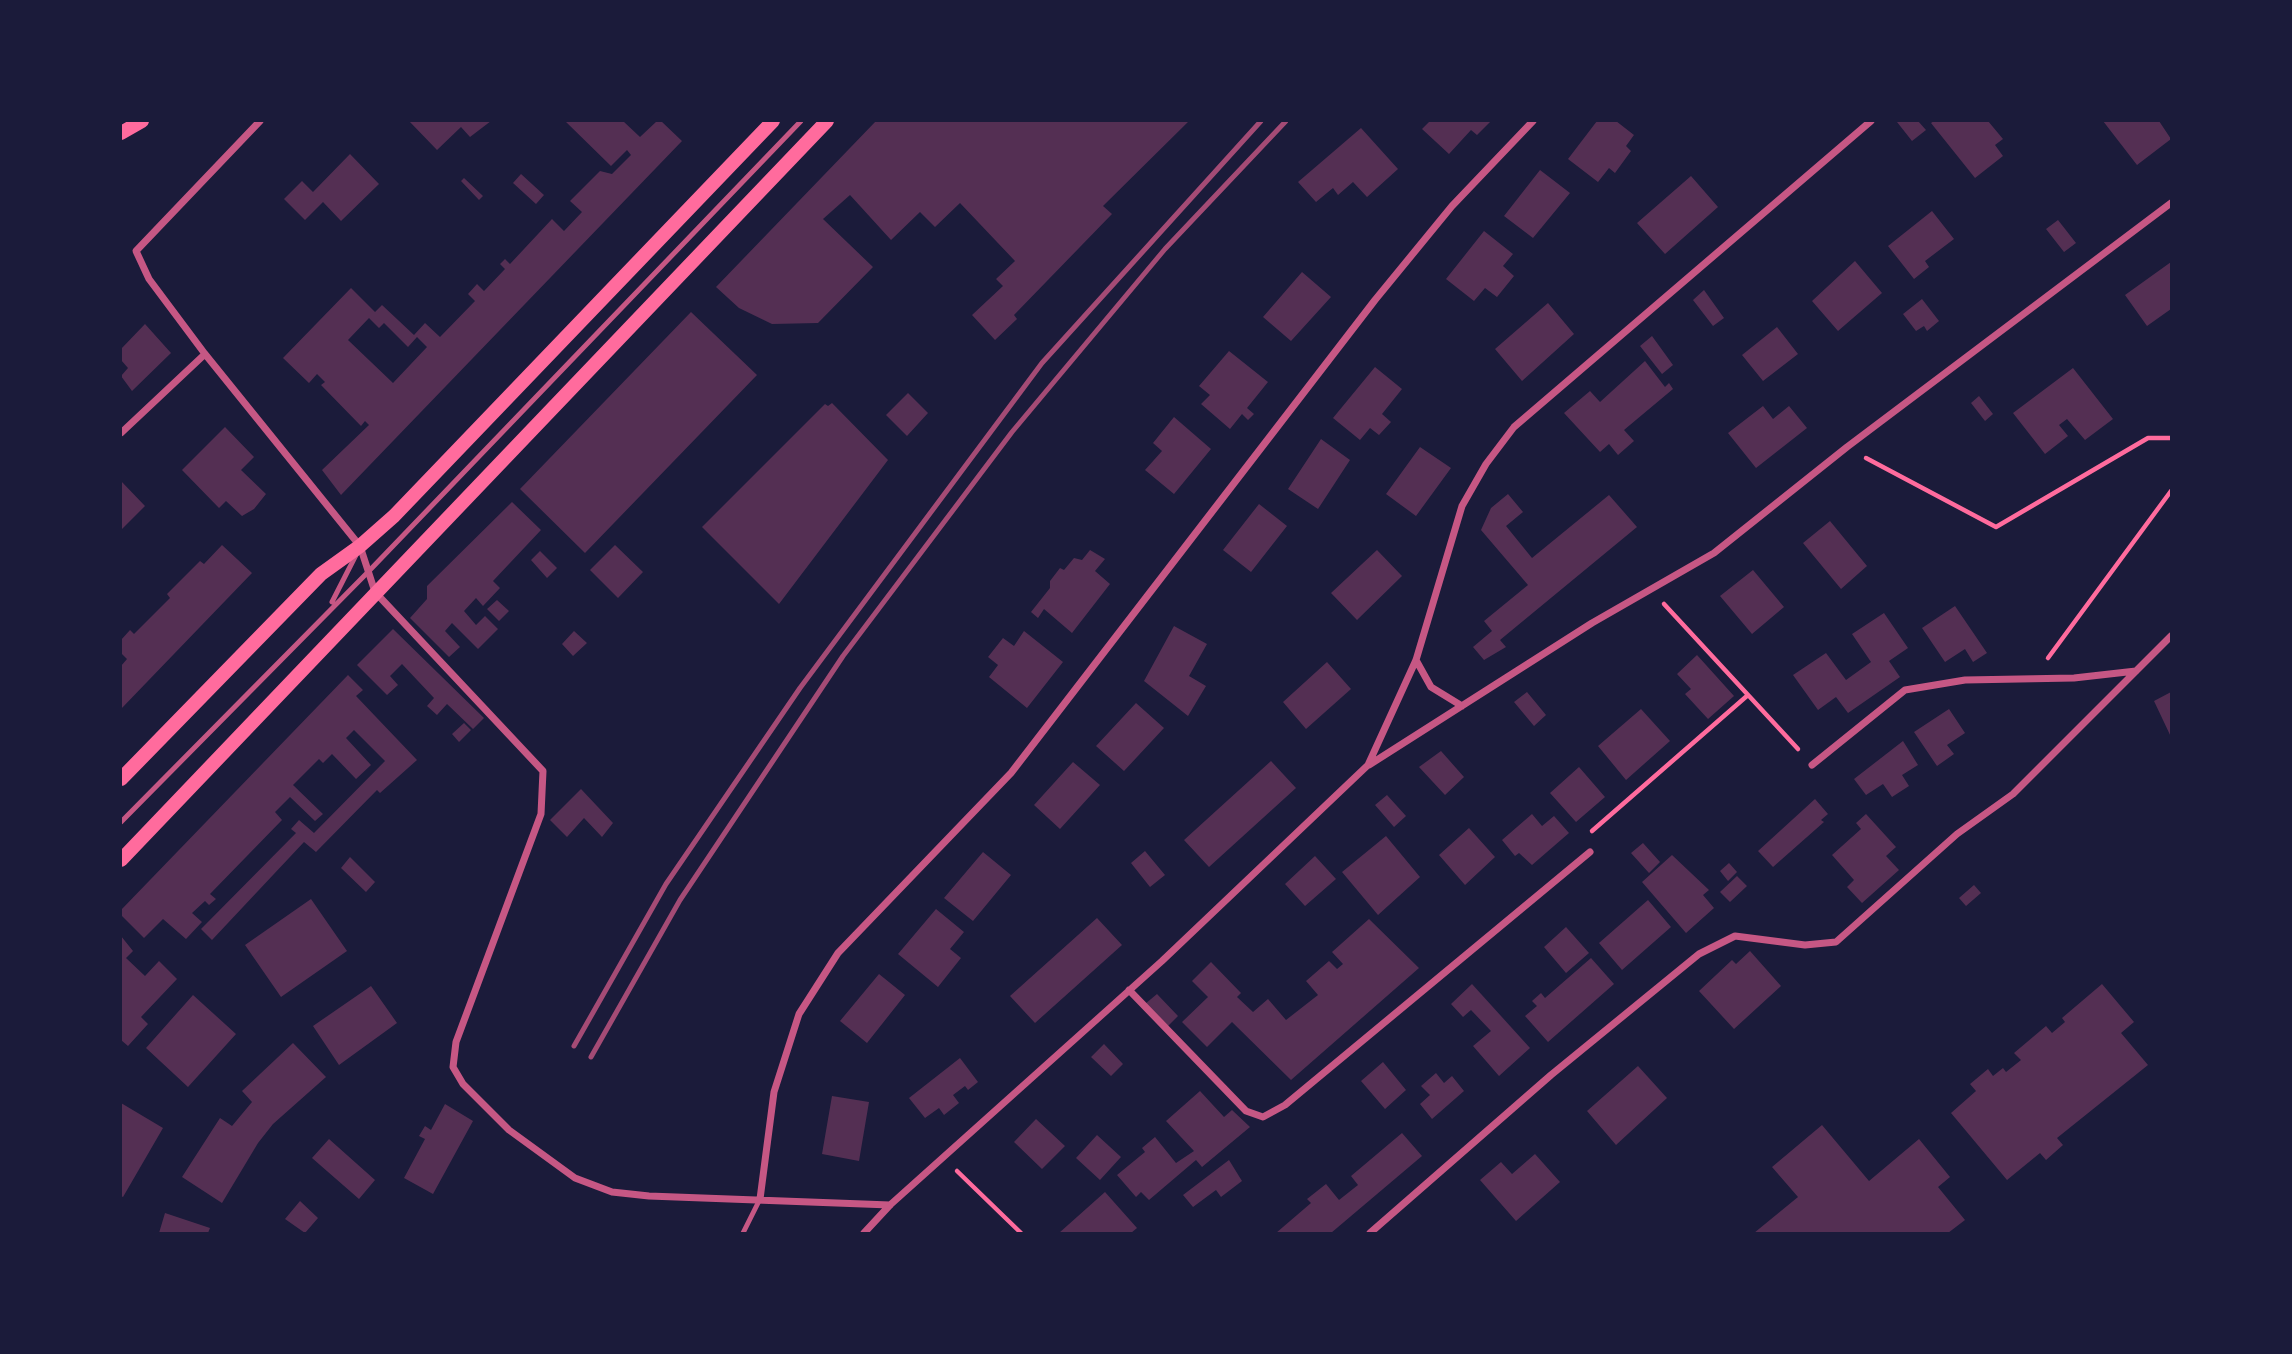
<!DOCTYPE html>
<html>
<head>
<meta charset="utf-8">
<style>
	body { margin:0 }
	#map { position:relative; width:2292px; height:1354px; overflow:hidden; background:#1b1b3a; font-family:Karla,sans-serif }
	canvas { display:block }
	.frame { position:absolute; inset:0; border:122px solid #1b1b3a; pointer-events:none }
</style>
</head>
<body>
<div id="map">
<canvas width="2292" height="1354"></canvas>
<div class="frame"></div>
</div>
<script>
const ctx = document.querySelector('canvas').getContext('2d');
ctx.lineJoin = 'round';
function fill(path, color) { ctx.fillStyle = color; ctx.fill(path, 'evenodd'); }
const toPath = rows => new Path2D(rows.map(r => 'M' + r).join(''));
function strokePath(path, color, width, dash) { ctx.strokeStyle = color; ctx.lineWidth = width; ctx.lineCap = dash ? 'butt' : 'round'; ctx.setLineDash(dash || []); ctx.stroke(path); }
fill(toPath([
	[409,121,491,121,470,137,461,127,437,150],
	[565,121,623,121,640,137,657,121,661,121,682,141,341,495,322,470,369,425,365,421,361,426,321,385,325,382,317,374,309,383,283,358,351,288,375,312,382,305,414,335,425,323,440,337,475,301,468,294,477,284,484,291,505,269,500,264,505,259,510,264,552,219,564,231,582,212,570,201,600,171,612,174,631,155,627,150,611,166],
	[369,318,379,328,384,323,408,347,417,337,427,347,393,383,348,340],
	[876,121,1189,121,1103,206,1112,214,1014,315,1017,319,995,340,972,315,1003,286,996,279,1015,261,960,203,935,227,920,212,891,240,850,195,823,219,873,267,818,323,772,324,739,308,716,287],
	[1430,121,1491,121,1477,135,1471,130,1449,154,1422,129],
	[1597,121,1616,121,1634,135,1626,146,1631,151,1615,173,1609,168,1598,182,1568,159],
	[1918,121,1926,130,1912,141,1897,122],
	[1934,121,1988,121,2003,139,1995,145,2003,156,1975,178,1931,123],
	[2103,121,2159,121,2171,139,2137,165],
	[1361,128,1398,169,1367,197,1353,182,1338,195,1333,188,1316,202,1298,182],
	[350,154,379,184,341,221,323,202,305,220,284,199,302,181,313,192],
	[1540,170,1570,193,1533,238,1504,216],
	[521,174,544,195,536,204,513,183],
	[1691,176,1718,207,1665,254,1637,223],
	[464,178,483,196,479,200,461,181],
	[1932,211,1954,239,1925,261,1929,267,1914,279,1888,246],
	[2058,220,2076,243,2064,252,2046,229],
	[1484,231,1513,254,1503,266,1514,276,1497,297,1485,288,1474,301,1446,279],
	[1855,261,1882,293,1838,331,1812,301],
	[2171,262,2171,309,2147,326,2125,295],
	[1302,272,1331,297,1291,341,1263,317],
	[1704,290,1724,318,1713,326,1693,300],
	[1922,299,1939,321,1927,331,1924,326,1916,331,1903,314],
	[1548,303,1574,334,1522,381,1495,349],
	[691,312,757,375,585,553,520,489],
	[145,324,171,353,132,391,121,376,128,368,121,360,121,349],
	[1777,327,1798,354,1763,381,1742,355],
	[1652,336,1673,365,1662,374,1640,346],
	[1229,351,1268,382,1247,408,1254,414,1248,420,1242,414,1230,429,1201,404,1210,395,1199,386],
	[1645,361,1665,387,1669,383,1673,389,1624,430,1634,441,1618,455,1609,444,1600,452,1564,413,1590,391,1600,402],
	[1375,367,1402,389,1382,414,1391,422,1379,435,1370,428,1360,440,1333,418],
	[2073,368,2113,419,2085,440,2067,419,2059,425,2068,436,2045,454,2013,413],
	[908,393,928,413,907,436,886,415],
	[1979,396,1993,414,1985,421,1971,403],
	[832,403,888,460,779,604,702,527,825,404,828,406],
	[1763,406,1773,419,1789,406,1807,428,1756,468,1728,433],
	[1174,417,1211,449,1174,494,1145,470,1162,451,1153,443],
	[225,427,254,457,241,470,266,494,254,509,242,516,226,501,219,508,182,470],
	[1321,439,1350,460,1318,509,1288,489],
	[1420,447,1451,468,1416,516,1386,494],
	[121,481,145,506,121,530],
	[1508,494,1523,512,1506,526,1532,558,1609,495,1637,527,1500,640,1506,647,1484,660,1473,647,1492,631,1484,621,1528,585,1481,530,1491,508],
	[512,502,541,530,493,581,500,588,483,606,476,598,464,611,476,625,485,616,498,629,478,649,452,623,445,631,460,647,449,657,410,618,427,599,427,586],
	[1259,504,1287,526,1251,572,1223,550],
	[1830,521,1867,566,1841,589,1803,543],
	[222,545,252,573,121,709,121,666,127,659,121,653,121,640,130,630,134,634,170,598,167,594,200,561,204,564],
	[615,545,643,572,618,598,590,570],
	[1090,550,1105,559,1095,571,1110,584,1072,633,1044,609,1038,618,1031,612,1050,588,1050,581,1060,568,1064,570,1074,558,1082,560],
	[1377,550,1402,576,1357,620,1331,593],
	[540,551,557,568,547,578,531,560],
	[1753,570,1784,607,1752,634,1720,596],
	[497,600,509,611,499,621,487,609],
	[1955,606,1987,653,1973,662,1965,649,1945,662,1922,628],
	[1884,613,1908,648,1889,661,1900,677,1848,713,1836,697,1818,710,1793,675,1826,653,1846,680,1871,662,1852,634],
	[1174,626,1207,644,1189,676,1206,686,1188,716,1144,681],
	[393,629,484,718,473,729,447,704,437,715,427,706,434,698,402,664,390,676,398,685,387,695,357,665],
	[574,631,587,643,573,656,562,644],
	[1024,631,1063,662,1027,708,989,677,998,665,988,657,1003,638,1014,646],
	[1697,655,1734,696,1708,719,1685,694,1691,689,1677,674],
	[1327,662,1351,689,1306,729,1283,702],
	[348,675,363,690,356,696,417,760,380,793,377,790,316,852,304,842,212,940,201,929,296,833,291,829,299,820,314,833,385,761,354,730,346,738,371,765,356,779,332,754,323,763,319,759,293,785,323,814,315,821,290,797,275,812,282,820,210,894,216,899,209,905,205,901,192,913,202,922,186,939,163,919,144,938,121,915,121,910],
	[1527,692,1546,715,1534,726,1514,702],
	[2171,692,2171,737,2154,701],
	[1136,703,1164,728,1124,771,1096,746],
	[1641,709,1670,741,1626,780,1598,746],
	[1949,709,1965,733,1947,745,1954,754,1937,766,1914,732],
	[464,723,471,730,459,742,452,734],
	[1903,741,1918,765,1902,775,1909,786,1892,797,1883,784,1866,795,1854,779],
	[1441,751,1464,777,1445,795,1419,767],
	[1271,761,1296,788,1209,867,1184,840],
	[1073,762,1100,785,1060,829,1034,805],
	[1579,767,1605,797,1576,822,1550,793],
	[581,789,613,823,602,837,584,818,567,837,550,820],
	[1387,795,1406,816,1394,827,1375,805],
	[1815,799,1828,814,1821,820,1824,822,1773,867,1758,851],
	[1532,814,1542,826,1554,816,1569,833,1532,865,1519,853,1515,856,1502,840],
	[1866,814,1896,847,1886,856,1899,870,1862,903,1847,887,1854,880,1832,855,1861,829,1856,823],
	[1469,828,1495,857,1465,885,1439,855],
	[1386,836,1420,877,1378,915,1342,872],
	[1643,843,1660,862,1649,873,1631,853],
	[1145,851,1165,875,1150,887,1131,863],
	[983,852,1011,875,973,921,944,898],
	[1672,855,1709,890,1703,895,1714,908,1686,933,1642,882],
	[1315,856,1336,879,1305,906,1285,884],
	[350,857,375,882,366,892,341,868],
	[1729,863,1737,872,1728,881,1720,871],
	[1737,876,1747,886,1730,902,1720,892],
	[1974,885,1981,893,1966,906,1959,898],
	[311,899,347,951,281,997,245,945],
	[1648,900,1671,927,1622,970,1599,943],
	[936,909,964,932,950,949,961,958,938,987,898,954],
	[1097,918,1122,945,1035,1023,1010,996],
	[1369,919,1419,968,1291,1080,1232,1022,1207,1047,1182,1022,1208,997,1192,981,1211,962,1241,993,1237,997,1253,1012,1268,999,1286,1020,1318,995,1306,981,1329,961,1337,969,1343,964,1332,952],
	[1566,927,1589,953,1566,973,1544,947],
	[121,936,133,951,126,958,145,976,159,961,177,979,141,1017,148,1024,128,1046,121,1040],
	[1750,951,1781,986,1734,1029,1699,991,1732,960,1736,964],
	[1591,958,1614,984,1548,1042,1525,1016,1537,1006,1532,1001,1541,993,1545,998],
	[879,974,905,995,867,1043,840,1021],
	[1472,984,1530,1048,1499,1076,1473,1046,1491,1031,1471,1010,1463,1017,1451,1004],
	[2102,984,2134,1022,2121,1033,2148,1065,2057,1138,2063,1145,2046,1160,2040,1153,2007,1180,1951,1113,1976,1091,1970,1084,1988,1069,1993,1076,2003,1068,2006,1072,2021,1060,2014,1053,2046,1026,2052,1033,2065,1022,2062,1018],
	[371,986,397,1023,339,1065,313,1026],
	[1157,994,1178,1016,1167,1027,1145,1004],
	[193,995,236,1034,188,1087,146,1048],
	[293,1043,326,1077,273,1124,258,1143,222,1203,182,1177,220,1118,232,1126,252,1102,242,1091],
	[1104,1044,1123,1064,1111,1076,1091,1057],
	[960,1058,978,1082,968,1090,965,1086,953,1095,959,1103,944,1115,939,1108,925,1118,909,1098],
	[1383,1062,1406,1090,1385,1109,1361,1081],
	[1638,1066,1667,1098,1616,1145,1587,1111],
	[1436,1073,1444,1083,1452,1076,1464,1091,1432,1119,1420,1104,1430,1095,1421,1086],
	[1200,1091,1224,1117,1232,1110,1250,1127,1202,1167,1196,1160,1149,1200,1141,1192,1136,1197,1117,1175,1145,1152,1142,1148,1155,1137,1176,1163,1194,1151,1166,1121],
	[832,1096,869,1102,859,1161,822,1154],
	[121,1103,163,1128,123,1197,121,1196],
	[445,1104,473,1121,433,1194,404,1178,425,1139,419,1136,425,1126,431,1130],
	[1036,1119,1065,1146,1042,1169,1014,1142],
	[1822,1125,1869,1181,1919,1139,1950,1177,1938,1187,1965,1220,1948,1233,1754,1233,1798,1197,1772,1167],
	[1402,1133,1422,1156,1331,1233,1276,1233,1311,1203,1307,1199,1326,1184,1339,1200,1358,1185,1351,1176],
	[1097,1135,1121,1157,1100,1180,1076,1158],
	[329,1139,375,1180,359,1199,312,1158],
	[1535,1154,1560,1182,1516,1221,1480,1180,1501,1162,1512,1174],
	[1229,1160,1242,1181,1221,1197,1216,1190,1193,1207,1183,1195],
	[1105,1192,1137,1228,1131,1233,1059,1233],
	[300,1201,318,1218,305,1233,285,1219],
	[165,1213,210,1228,208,1233,159,1233]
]), '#542f53');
strokePath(toPath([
	[1866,458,1996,527,2148,438,2171,438],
	[1664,604,1798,749],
	[2048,658,2171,491],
	[1592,831,1748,695],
	[957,1171,1021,1233]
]), '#ff6b9d', 4.5);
strokePath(toPath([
	[332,602,356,555],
	[121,822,369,571,801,121],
	[743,1233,760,1199]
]), '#c65784', 5);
strokePath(toPath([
	[260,121,136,251,149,279,205,354,360,546,375,592,543,771,541,814,456,1042,453,1067,463,1084,509,1130,575,1178,612,1192,649,1196,890,1205],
	[121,433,205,354],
	[1416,660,1431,687,1462,706],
	[1369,765,1592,623,1714,553,1847,447,2171,203],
	[1812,765,1905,690,1965,680,2074,678,2136,671],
	[1129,990,1246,1111,1263,1117,1285,1105,1590,852],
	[760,1199,774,1092,799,1014,838,953,1011,773,1375,300,1452,206,1533,121],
	[864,1233,890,1205,1162,961,1368,765,1416,660,1462,506,1486,464,1514,427,1871,121],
	[1370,1233,1551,1075,1699,954,1735,936,1805,945,1836,942,1957,834,2013,794,2171,636]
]), '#c65784', 7);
strokePath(toPath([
	[121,133,142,121],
	[121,779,321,574,360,546,394,516,773,121],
	[121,860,827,121]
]), '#ff6b9d', 14);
strokePath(toPath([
	[574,1046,666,884,800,688,1042,363,1261,121],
	[591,1057,680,900,843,656,1012,432,1165,249,1286,121]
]), '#a44b75', 5);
</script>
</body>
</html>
